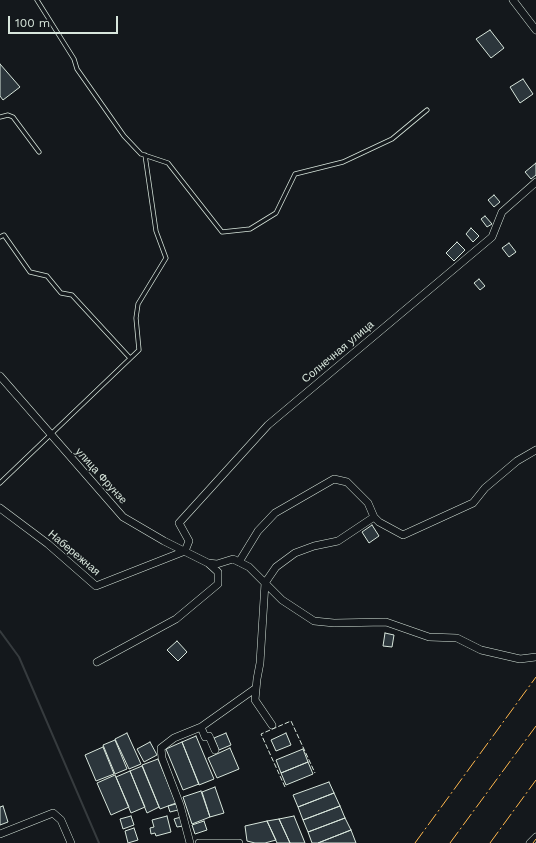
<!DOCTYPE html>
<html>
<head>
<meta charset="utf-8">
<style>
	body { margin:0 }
	#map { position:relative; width:536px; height:843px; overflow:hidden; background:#14181c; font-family:"Work Sans",sans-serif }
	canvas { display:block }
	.scale { position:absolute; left:8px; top:16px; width:110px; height:18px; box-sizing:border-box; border:2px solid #d8e6dc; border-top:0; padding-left:5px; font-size:12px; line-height:14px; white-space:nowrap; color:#d8e6dc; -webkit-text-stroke:3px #14181c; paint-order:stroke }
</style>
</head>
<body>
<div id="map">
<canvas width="536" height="843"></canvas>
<div class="scale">100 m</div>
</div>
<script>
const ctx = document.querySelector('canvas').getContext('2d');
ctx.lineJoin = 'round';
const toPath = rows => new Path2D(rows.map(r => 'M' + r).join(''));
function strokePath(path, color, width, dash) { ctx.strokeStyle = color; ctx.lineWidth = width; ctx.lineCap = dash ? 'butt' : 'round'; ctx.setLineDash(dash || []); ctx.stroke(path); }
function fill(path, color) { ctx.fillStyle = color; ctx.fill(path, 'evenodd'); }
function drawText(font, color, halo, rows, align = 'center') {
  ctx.font = font + ' "Work Sans",sans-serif'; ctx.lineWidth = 3; ctx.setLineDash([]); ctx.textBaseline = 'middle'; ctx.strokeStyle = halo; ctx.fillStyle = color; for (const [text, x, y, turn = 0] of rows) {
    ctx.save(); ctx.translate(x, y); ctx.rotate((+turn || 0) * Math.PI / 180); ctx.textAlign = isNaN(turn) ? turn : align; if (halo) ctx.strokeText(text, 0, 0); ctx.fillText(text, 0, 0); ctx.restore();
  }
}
strokePath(toPath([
	[0,631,19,657,99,843]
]), '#363b3e', 2);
const building = toPath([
	[490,30,504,48,491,58,476,39,490,30],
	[0,64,20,87,3,100,0,96,0,64],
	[523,79,533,94,520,103,510,87,523,79],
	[536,163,536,175,531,179,525,172,536,163],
	[494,195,500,202,494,207,488,200,494,195],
	[485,216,492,224,487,227,481,219,485,216],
	[471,228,479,236,473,242,466,234,471,228],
	[457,242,465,250,454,261,446,253,457,242],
	[509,243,516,252,509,257,502,248,509,243],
	[479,279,485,286,480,290,474,283,479,279],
	[372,525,379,536,369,543,362,532,372,525],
	[385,633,394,635,392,647,383,646,385,633],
	[177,641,187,652,178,661,167,650,177,641],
	[127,733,141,764,129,769,115,739,127,733],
	[226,733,231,745,219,750,214,738,226,733],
	[286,733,291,745,276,751,271,740,286,733],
	[196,736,214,779,199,785,182,742,196,736],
	[115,740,127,769,115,774,103,745,115,740],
	[150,742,157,755,144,762,137,749,150,742],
	[182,742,199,784,183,790,166,749,182,742],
	[103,747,114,774,96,781,85,755,103,747],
	[230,748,239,769,217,778,208,758,230,748],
	[303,749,308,762,281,773,276,760,303,749],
	[158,759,176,803,160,809,142,765,158,759],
	[308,762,313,774,286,785,281,773,308,762],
	[142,766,159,807,147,813,130,771,142,766],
	[130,771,145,807,131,813,116,777,130,771],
	[115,775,129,807,111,815,97,783,115,775],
	[329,782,334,793,298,807,293,795,329,782],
	[215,787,224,813,210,817,202,792,215,787],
	[201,791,210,817,192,824,183,797,201,791],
	[334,793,340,806,303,820,298,807,334,793],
	[176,804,178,810,170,812,168,806,176,804],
	[3,806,8,822,0,825,0,807,3,806],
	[340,806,345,818,308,832,303,820,340,806],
	[131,816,134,825,123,829,120,819,131,816],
	[167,816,171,832,156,836,155,833,151,834,150,828,154,827,152,820,167,816],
	[294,816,305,843,290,843,279,819,294,816],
	[181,817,183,826,177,827,174,819,181,817],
	[345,818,351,830,318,843,312,843,308,832,345,818],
	[279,819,290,843,277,843,267,821,279,819],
	[204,821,207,830,195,834,192,825,204,821],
	[267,821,276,840,265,843,255,843,247,841,245,826,267,821],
	[134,828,138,840,128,843,125,831,134,828],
	[351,830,356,843,318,843,351,830]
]);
fill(building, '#2c363c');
strokePath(building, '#d8e6dc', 1);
const lane = toPath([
	[37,0,74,59,77,69,124,136,141,154,168,163,222,232,250,229,276,213,295,174,343,162,392,139,427,110],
	[0,117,8,115,13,117,39,152],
	[0,237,4,235,30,272,47,276,61,293,72,295,130,358],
	[0,483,139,350,136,318,138,304,166,258,156,231,145,155]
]);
const street = toPath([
	[513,0,536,30],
	[0,376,123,517,164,541,208,563,218,572,218,584,176,619,97,662],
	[0,508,48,544,96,586,185,551,189,541,179,523,268,425,492,237,502,212,536,182],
	[374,517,379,522,403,535,473,503,485,488,517,461,536,450],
	[239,562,258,531,275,513,334,479,347,482,368,503,374,517,338,541,314,546,295,553,276,567,265,583,260,663,257,679,255,700,272,725],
	[208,563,217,564,233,559,249,567,282,600,314,621,334,623,386,622,429,637,457,638,481,650,520,659,536,657],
	[201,727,205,737,209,736,215,750],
	[0,834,53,813,61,820,71,843],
	[190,843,180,805,162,758,161,748,174,738,201,727,256,688],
	[199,843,239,843],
	[530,843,536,837]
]);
strokePath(lane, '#d8e6dc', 5);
strokePath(street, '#d8e6dc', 8);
strokePath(lane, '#14181c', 3.5);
strokePath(street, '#14181c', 7);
strokePath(toPath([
	[285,787,261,734,291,721,315,773]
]), '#d8e6dc', 1, [5, 2]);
strokePath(toPath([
	[415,843,536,677],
	[450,843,536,726],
	[490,843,536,780],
	[533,843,536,839]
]), '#ffb74d', 1, [14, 3, 2, 3]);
drawText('11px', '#d8e6dc', '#14181c', [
	["Солнечная улица",338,352,-40],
	["улица Фрунзе",101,476,48],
	["Набережная",74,553,40]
]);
</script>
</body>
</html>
